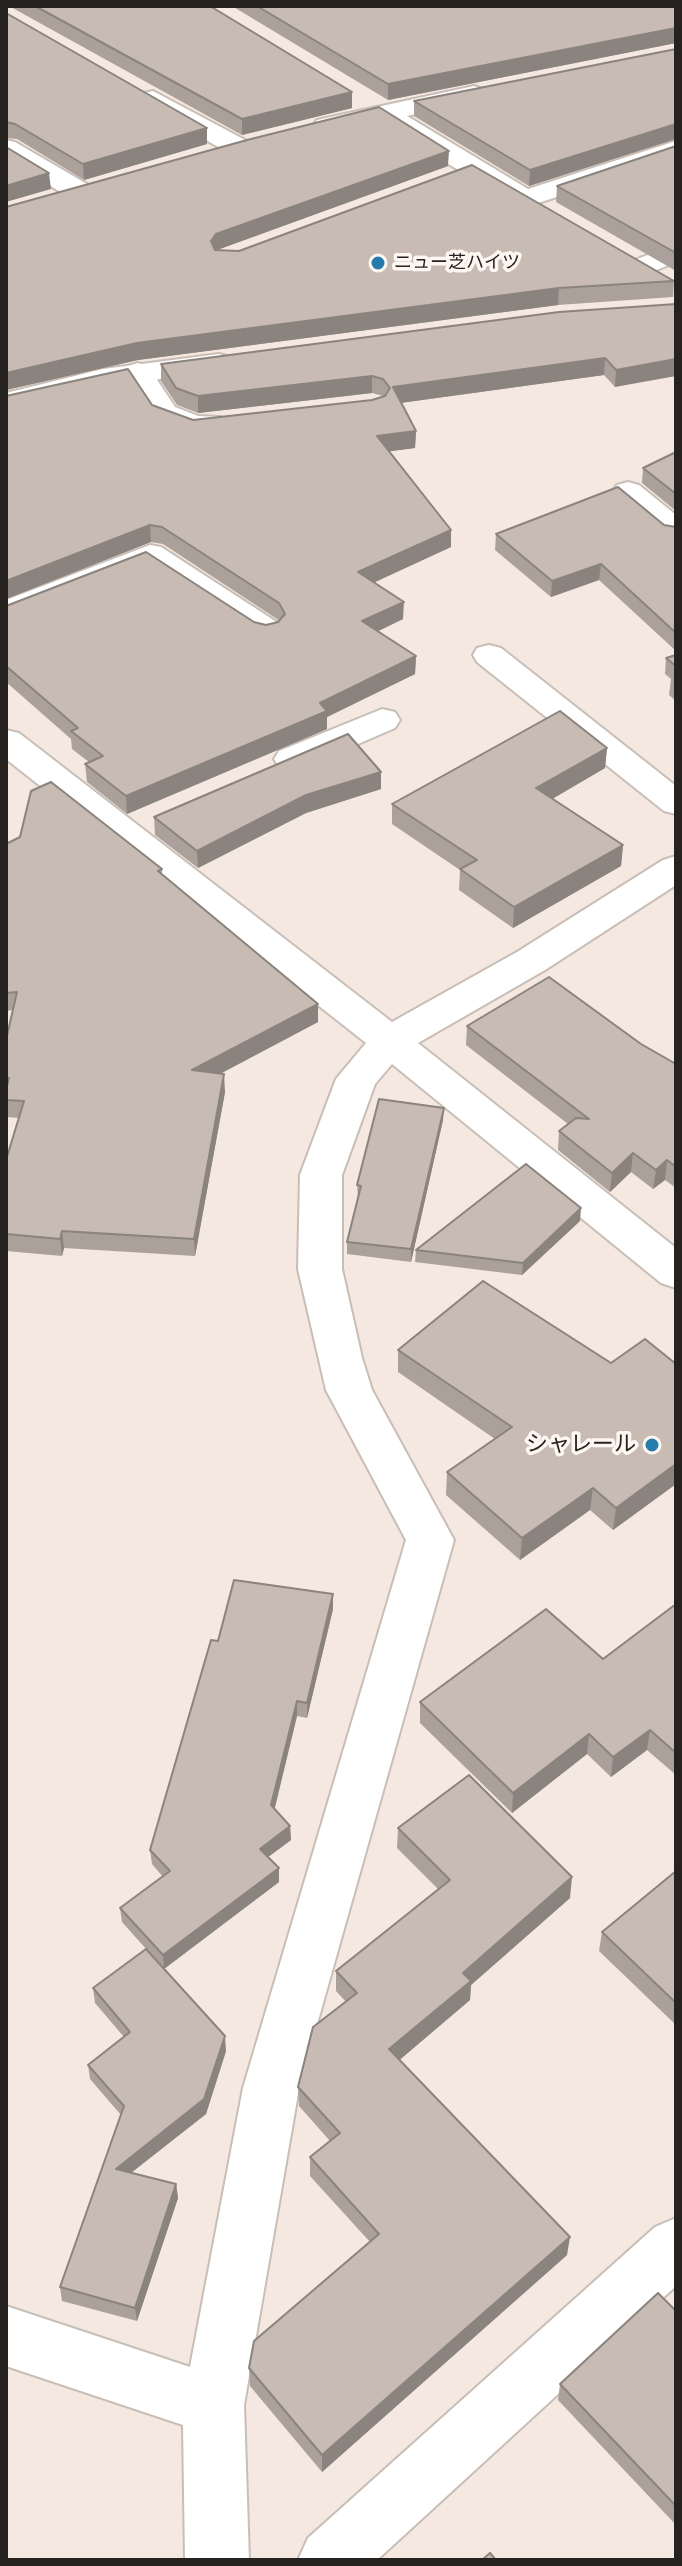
<!DOCTYPE html>
<html>
<head>
<meta charset="utf-8">
<style>
	body { margin:0 }
	#map { position:relative; width:682px; height:2566px; overflow:hidden; background:#f4e8e0; font-family:"Source Serif 4",serif }
	canvas { display:block }
	.frame { position:absolute; inset:0; border:8px solid #26221f; pointer-events:none }
</style>
</head>
<body>
<div id="map">
<canvas width="682" height="2566"></canvas>
<div class="frame"></div>
</div>
<script>
const ctx = document.querySelector('canvas').getContext('2d');
ctx.lineJoin = 'round';
const toPath = rows => new Path2D(rows.map(r => 'M' + r).join(''));
function strokePath(path, color, width, dash) { ctx.strokeStyle = color; ctx.lineWidth = width; ctx.lineCap = dash ? 'butt' : 'round'; ctx.setLineDash(dash || []); ctx.stroke(path); }
function fill(path, color) { ctx.fillStyle = color; ctx.fill(path, 'evenodd'); }
function drawText(font, color, halo, rows, align = 'center') {
  ctx.font = font + ' "Source Serif 4","Noto Sans JP",serif'; ctx.lineWidth = 7; ctx.setLineDash([]); ctx.textBaseline = 'middle'; ctx.strokeStyle = halo; ctx.fillStyle = color; for (const [text, x, y, turn = 0] of rows) {
    ctx.save(); ctx.translate(x, y); ctx.rotate((+turn || 0) * Math.PI / 180); ctx.textAlign = isNaN(turn) ? turn : align; if (halo) ctx.strokeText(text, 0, 0); ctx.fillText(text, 0, 0); ctx.restore();
  }
}
const service = toPath([
	[138,363,148,366,175,407,198,416,221,417,226,423,221,429,195,434,154,419,124,372,128,366,138,363],
	[150,545,161,547,278,623,283,630,278,637,267,640,256,637,147,566,6,621,6,600,150,545],
	[489,645,501,648,676,786,676,814,664,811,477,662,473,655,477,648,489,645]
]);
const minor = toPath([
	[474,86,483,89,487,94,483,99,407,116,528,189,676,141,676,158,526,207,512,203,390,128,387,121,326,134,317,132,313,126,317,120,326,118,474,86],
	[153,91,247,141,251,147,247,153,229,153,144,105,140,99,144,93,153,91],
	[6,140,15,142,92,187,96,193,92,199,82,201,72,199,6,159,6,140],
	[676,244,676,262,642,276,632,273,628,267,632,261,676,244],
	[219,354,230,357,234,363,230,369,103,387,6,411,6,393,103,369,219,354],
	[628,482,639,485,676,515,676,541,664,538,617,499,612,492,617,485,628,482],
	[382,709,395,712,400,720,395,728,305,767,292,770,279,767,274,759,279,751,382,709],
	[6,730,19,733,392,1022,517,952,663,860,676,856,676,885,545,970,418,1043,676,1248,676,1288,661,1283,392,1064,375,1084,342,1175,342,1269,362,1358,372,1390,454,1540,299,2088,244,2405,249,2560,185,2560,183,2425,6,2366,6,2306,190,2367,243,2088,406,1540,326,1390,298,1269,300,1175,336,1079,366,1043,6,759,6,730],
	[676,2218,676,2286,377,2560,298,2560,308,2538,655,2227,676,2218]
]);
strokePath(service, '#c9beb6', 4);
strokePath(minor, '#c9beb6', 4);
fill(service, '#fff');
fill(minor, '#fff');
fill(toPath([
	[9,6,210,6,352,108,242,135],
	[232,6,676,6,676,43,388,100],
	[6,13,207,144,84,180,17,139,6,138],
	[676,49,676,139,529,186,414,116,414,101],
	[676,146,676,271,556,202,557,186],
	[448,166,217,250,674,281,673,297,558,305,138,360,6,390,6,207],
	[676,304,615,387,604,375,401,403,416,431,415,448,390,451,451,530,451,547,374,582,403,619,378,631,416,656,415,674,327,717,327,729,127,814,87,782,85,764,89,762,72,749,71,739,6,682,6,606,254,622,266,625,278,622,280,621,163,544,151,542,6,599,152,405,193,420,372,400,383,396,372,393,198,413,177,405,161,381,161,364],
	[676,452,676,511,642,483,643,468],
	[664,525,676,527,676,651,599,580,551,597,495,550,496,534],
	[676,654,676,701,669,695,671,679,665,674,666,658],
	[607,748,605,768,552,799,623,845,621,866,513,928,459,890,460,870,392,824,392,804],
	[381,772,381,789,306,813,198,868,155,835,154,817],
	[6,844,162,869,162,874,318,1022,220,1074,225,1092,195,1256,64,1248,62,1256,6,1251,6,1160,19,1118,6,1117,6,1040,13,1010,6,1011],
	[467,1026,641,1044,676,1064,676,1188,665,1180,653,1189,631,1172,610,1192,558,1150,559,1131,568,1124,466,1045],
	[443,1120,411,1262,347,1254,347,1242,358,1198,357,1185],
	[580,1221,522,1275,415,1262,416,1250],
	[398,1350,611,1363,676,1364,676,1484,613,1530,590,1510,520,1560,446,1495,447,1472,495,1439,398,1372],
	[333,1594,333,1609,307,1718,297,1716,274,1809,290,1826,291,1840,268,1857,279,1868,279,1882,164,1969,122,1922,120,1908,163,1877,152,1864,150,1850,218,1641],
	[676,1604,676,1775,647,1750,611,1777,587,1754,512,1813,420,1723,420,1702,603,1659],
	[398,1828,570,1898,471,1985,470,2000,399,2060,567,2255,322,2472,250,2386,249,2368,370,2242,310,2176,310,2157,330,2141,299,2106,298,2087,346,2002,336,1991,336,1971,438,1889,397,1848],
	[676,1871,676,2025,599,1951,602,1932],
	[93,1988,226,2051,206,2114,131,2173,176,2184,178,2198,137,2321,62,2301,60,2287,121,2115,90,2079,88,2065,124,2037,95,2003],
	[676,2311,676,2525,558,2400,560,2384]
]), '#aba19a');
fill(toPath([
	[676,28,676,43,388,100,388,84],
	[352,92,352,108,242,135,242,119],
	[676,124,676,139,529,186,530,170],
	[207,128,207,144,84,180,83,164],
	[449,151,448,166,217,250,212,257,211,241,216,234],
	[49,173,51,189,6,202,6,186],
	[559,288,558,305,138,360,6,390,6,373,137,343],
	[605,358,604,375,392,404,393,387],
	[676,359,676,376,615,387,616,370],
	[372,376,372,393,198,413,198,396],
	[416,431,415,448,377,453,377,436],
	[150,525,151,542,6,599,6,581],
	[451,530,451,547,358,590,358,572],
	[601,564,599,580,551,597,552,581],
	[404,602,403,619,362,639,362,621],
	[416,656,415,674,327,717,327,729,127,814,126,796,320,703],
	[607,748,605,768,535,809,536,788],
	[381,772,381,789,306,813,198,868,197,851,306,795],
	[623,845,621,866,513,928,514,907],
	[318,1004,318,1022,193,1088,192,1070],
	[224,1074,225,1092,195,1256,194,1239],
	[444,1108,443,1120,411,1262,411,1249],
	[633,1153,631,1172,610,1192,612,1173],
	[667,1160,665,1180,653,1189,656,1170],
	[581,1208,580,1221,522,1275,523,1263],
	[62,1231,64,1248,62,1256,60,1239],
	[676,1464,676,1484,613,1530,616,1508],
	[593,1488,590,1510,520,1560,522,1538],
	[333,1594,333,1609,307,1718,307,1703],
	[297,1701,297,1716,272,1820,271,1805],
	[650,1730,647,1750,611,1777,613,1757],
	[589,1734,587,1754,512,1813,513,1793],
	[290,1826,291,1840,260,1863,260,1849],
	[279,1868,279,1882,164,1969,163,1955],
	[572,1877,570,1898,471,1985,470,2000,389,2069,389,2049,463,1973],
	[225,2036,226,2051,206,2114,118,2183,116,2169],
	[176,2184,178,2198,137,2321,135,2308],
	[570,2237,567,2255,322,2472,322,2455]
]), '#8b837d');
const building = toPath([
	[35,6,210,6,352,92,242,119,35,6],
	[257,6,676,6,676,28,388,84,257,6],
	[6,13,207,128,83,164,15,124,6,122,6,13],
	[676,49,676,124,530,170,414,101,676,49],
	[379,107,449,151,216,234,211,241,215,250,239,251,472,165,674,281,559,288,137,343,6,373,6,207,247,140,379,107],
	[676,146,676,253,557,186,676,146],
	[6,147,49,173,6,186,6,147],
	[676,304,676,359,616,370,605,358,393,387,416,431,377,436,451,530,358,572,404,602,362,621,416,656,320,703,327,711,126,796,85,764,103,756,71,731,78,728,6,666,6,606,146,552,254,622,266,625,278,622,285,614,279,603,162,527,150,525,6,581,6,396,128,369,152,405,193,420,372,400,385,396,390,388,383,379,372,376,198,396,176,388,161,364,559,312,676,304],
	[676,452,676,494,643,468,676,452],
	[618,487,664,525,676,527,676,633,601,564,552,581,496,534,618,487],
	[676,655,676,666,666,658,676,655],
	[560,711,607,748,536,788,623,845,514,907,460,869,477,860,392,804,560,711],
	[348,734,381,772,306,795,197,851,154,817,348,734],
	[51,782,162,869,158,871,318,1004,192,1070,224,1074,194,1239,62,1231,60,1239,6,1234,6,1160,24,1101,6,1100,6,1090,9,1078,6,1078,6,1040,17,992,6,993,6,844,20,837,31,791,51,782],
	[549,977,641,1044,676,1064,676,1167,667,1160,656,1170,633,1153,612,1173,559,1131,576,1118,589,1119,467,1026,549,977],
	[379,1099,444,1108,411,1249,347,1242,361,1186,357,1185,379,1099],
	[526,1164,581,1208,523,1263,416,1250,526,1164],
	[483,1281,611,1363,645,1339,676,1364,676,1464,616,1508,593,1488,522,1538,447,1472,512,1427,398,1350,483,1281],
	[234,1580,333,1594,307,1703,297,1701,271,1805,290,1826,260,1849,279,1868,163,1955,120,1908,170,1871,150,1850,211,1640,218,1641,234,1580],
	[676,1604,676,1753,650,1730,613,1757,589,1734,513,1793,420,1702,546,1609,603,1659,676,1604],
	[469,1775,572,1877,463,1973,471,1981,389,2049,570,2237,322,2455,249,2368,254,2341,379,2234,310,2157,340,2133,298,2087,313,2027,357,1993,336,1971,450,1880,398,1828,469,1775],
	[676,1871,676,2003,602,1932,676,1871],
	[146,1949,225,2036,204,2099,116,2169,176,2184,135,2308,60,2287,124,2106,88,2065,130,2032,93,1988,146,1949],
	[658,2293,676,2311,676,2506,560,2384,658,2293],
	[490,2553,496,2560,482,2560,490,2553]
]);
fill(building, '#c7bbb3');
strokePath(building, '#8b837d', 2);
for (const [x, y, r, color] of [
	[378,263,8,"#257cab"],
	[652,1445,8,"#257cab"]
]) { const dot = new Path2D(); dot.arc(x, y, r, 0, 2 * Math.PI); ctx.fillStyle = color; ctx.fill(dot); strokePath(dot, '#fef6f1', 3); }
drawText('18px', '#26221f', '#fef6f1', [
	["ニュー芝ハイツ",394,263]
], 'left');
drawText('22px', '#26221f', '#fef6f1', [
	["シャレール",636,1445]
], 'right');
</script>
</body>
</html>
